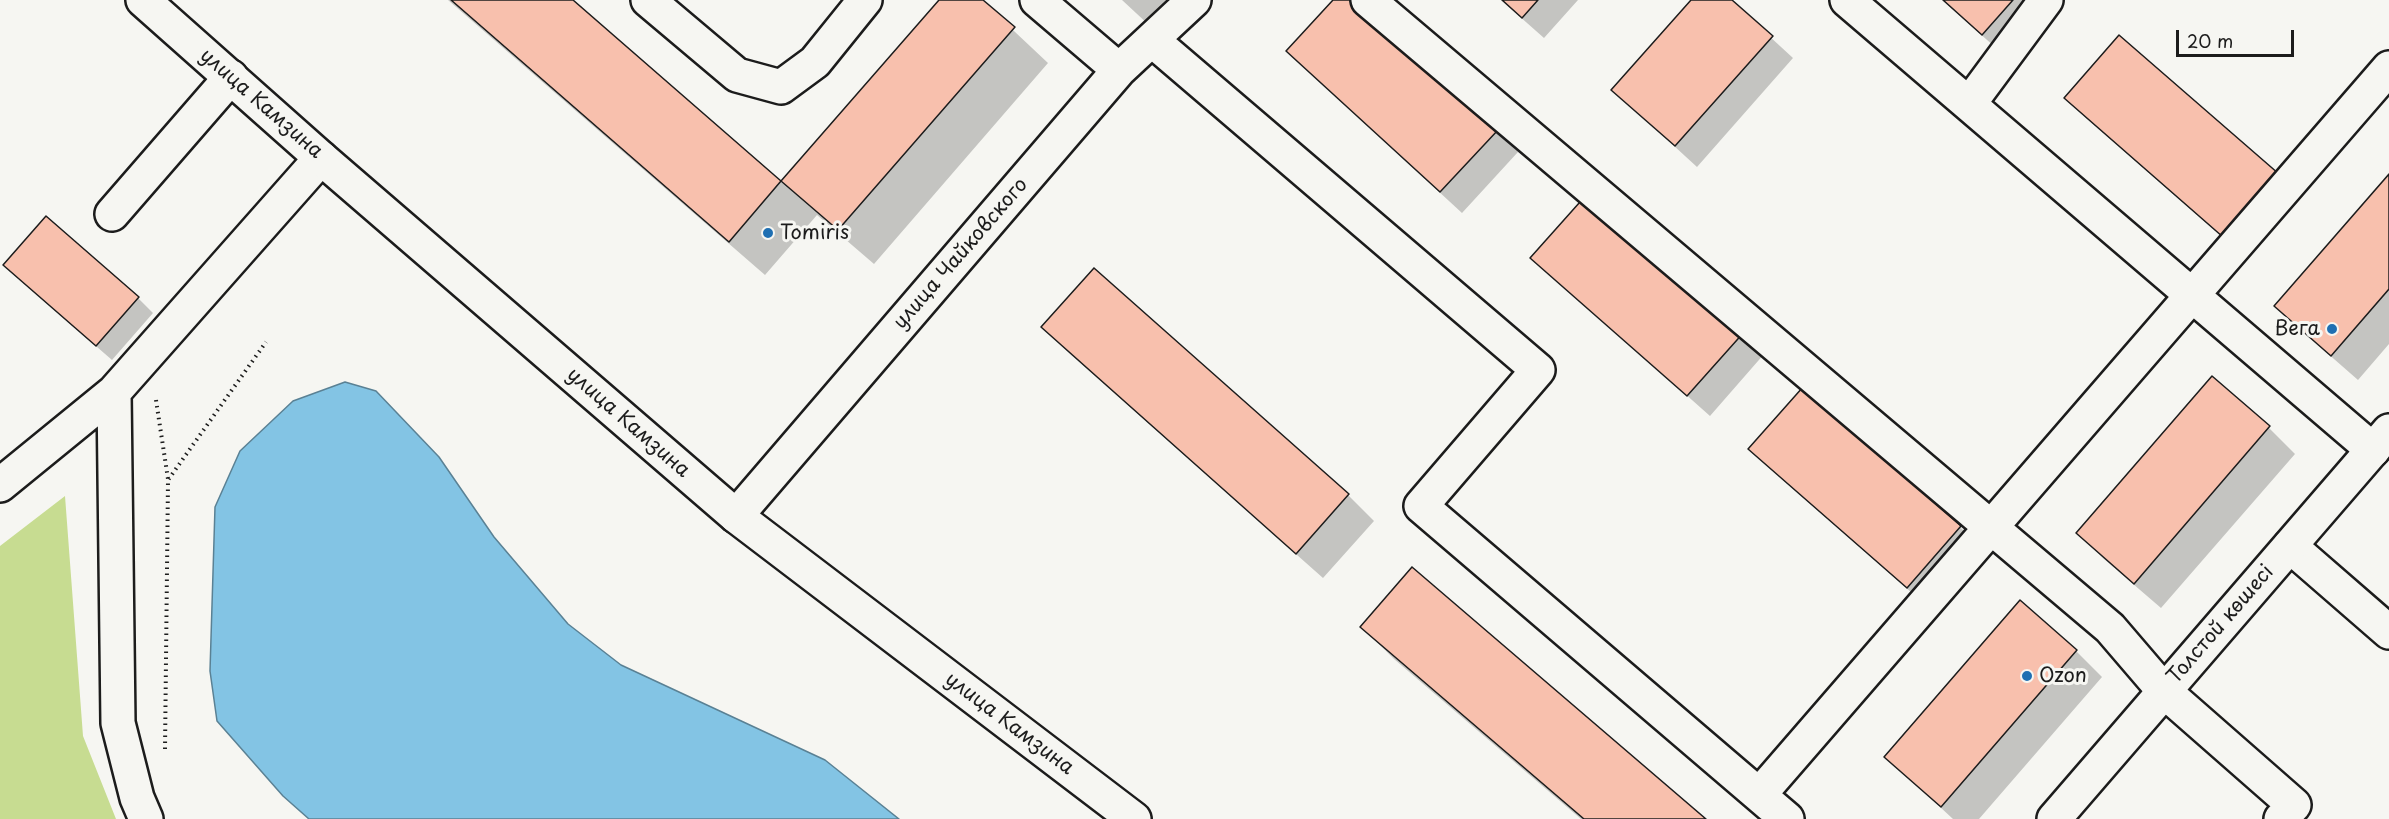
<!DOCTYPE html>
<html>
<head>
<meta charset="utf-8">
<style>
	body { margin:0 }
	#map { position:relative; width:2389px; height:819px; overflow:hidden; background:#f6f6f2; font-family:"Playpen Sans",sans-serif }
	canvas { display:block }
	.scale { position:absolute; left:2176px; top:30px; width:118px; height:27px; box-sizing:border-box; border:3px solid #1c1c1c; border-top:0; padding-left:8px; font-size:18px; line-height:21px; white-space:nowrap; color:#1c1c1c; -webkit-text-stroke:4px #f6f6f2; paint-order:stroke }
</style>
</head>
<body>
<div id="map">
<canvas width="2389" height="819"></canvas>
<div class="scale">20 m</div>
</div>
<script>
const ctx = document.querySelector('canvas').getContext('2d');
ctx.lineJoin = 'round';
function fill(path, color) { ctx.fillStyle = color; ctx.fill(path, 'evenodd'); }
const toPath = rows => new Path2D(rows.map(r => 'M' + r).join(''));
function strokePath(path, color, width, dash) { ctx.strokeStyle = color; ctx.lineWidth = width; ctx.lineCap = dash ? 'butt' : 'round'; ctx.setLineDash(dash || []); ctx.stroke(path); }
function drawText(font, color, halo, rows, align = 'center') {
  ctx.font = font + ' "Playpen Sans",sans-serif'; ctx.lineWidth = 6; ctx.setLineDash([]); ctx.textBaseline = 'middle'; ctx.strokeStyle = halo; ctx.fillStyle = color; for (const [text, x, y, turn = 0] of rows) {
    ctx.save(); ctx.translate(x, y); ctx.rotate((+turn || 0) * Math.PI / 180); ctx.textAlign = isNaN(turn) ? turn : align; if (halo) ctx.strokeText(text, 0, 0); ctx.fillText(text, 0, 0); ctx.restore();
  }
}
fill(toPath([
	[65,496,83,736,116,819,0,819,0,546]
]), '#c7dc91');
const water = toPath([
	[345,382,376,391,439,457,494,537,568,624,621,665,825,760,899,819,309,819,283,796,217,721,210,671,215,507,240,451,293,401,345,382]
]);
fill(water, '#83c4e4');
strokePath(water, '#5a8194', 1.5);
fill(toPath([
	[448,0,571,0,782,183,941,0,981,0,1048,63,874,264,817,215,765,275],
	[1122,0,1174,0,1150,26],
	[1335,0,1354,0,1518,152,1462,213,1309,72],
	[1501,0,1578,0,1544,38],
	[1693,0,1730,0,1793,58,1697,167,1613,90],
	[1942,0,2053,0,2004,55],
	[2066,98,2299,196,2245,257,2087,119],
	[2389,176,2389,344,2358,380,2302,331,2276,305],
	[1588,195,1765,353,1710,416,1532,258],
	[20,280,138,298,153,313,112,360],
	[1043,327,1348,495,1374,521,1323,578,1069,353],
	[2212,378,2269,428,2295,454,2161,608,2104,559,2078,533],
	[1803,389,1960,527,1982,549,1929,608,1772,470,1750,449],
	[2020,602,2076,651,2102,677,1979,819,1953,819,1886,757],
	[1362,627,1704,819,1581,819,1394,659]
]), '#0003');
const building = toPath([
	[451,0,573,0,781,181,729,242,451,0],
	[939,0,983,0,1015,27,838,230,781,181,939,0],
	[1333,0,1357,0,1498,130,1440,192,1286,51,1333,0],
	[1502,0,1538,0,1522,18,1502,0],
	[1691,0,1732,0,1773,36,1675,146,1611,90,1691,0],
	[1943,0,2013,0,1982,35,1943,0],
	[2119,35,2279,174,2223,237,2064,98,2119,35],
	[2389,174,2389,289,2331,356,2274,306,2389,174],
	[1588,193,1745,331,1687,396,1530,258,1588,193],
	[46,216,139,297,96,346,3,265,46,216],
	[1094,268,1349,494,1296,554,1041,327,1094,268],
	[2212,376,2270,426,2134,584,2076,533,2212,376],
	[1803,387,1961,526,1907,588,1748,449,1803,387],
	[1412,567,1706,819,1584,819,1360,627,1412,567],
	[2020,600,2077,650,1941,807,1884,757,2020,600]
]);
fill(building, '#f8c0ad');
strokePath(building, '#1c1c1c', 1.5);
const minor = toPath([
	[648,0,737,75,781,87,815,62,865,0],
	[1037,0,1119,70],
	[1368,0,2110,628,2164,691,2294,805,2281,819],
	[1847,0,2373,450],
	[1152,40,1538,370,1421,506,1787,819],
	[1969,104,2046,0],
	[112,214,231,77],
	[114,392,118,723,137,798,146,819],
	[0,485,114,392,321,158],
	[736,516,1119,70,1194,0],
	[2290,546,2389,632],
	[1759,795,2389,68]
]);
const major = toPath([
	[143,0,321,158,736,516,1134,819],
	[2054,819,2389,431]
]);
strokePath(minor, '#1c1c1c', 38);
strokePath(major, '#1c1c1c', 38);
strokePath(toPath([
	[156,400,168,479],
	[165,749,168,480,266,342]
]), '#1c1c1c', 4, [1.5, 4.5]);
strokePath(minor, '#f6f6f2', 33);
strokePath(major, '#f6f6f2', 33);
for (const [x, y, r, color] of [
	[768,233,6,"#1f6fb2"],
	[2332,329,6,"#1f6fb2"],
	[2027,676,6,"#1f6fb2"]
]) { const dot = new Path2D(); dot.arc(x, y, r, 0, 2 * Math.PI); ctx.fillStyle = color; ctx.fill(dot); strokePath(dot, '#f6f6f2', 2); }
drawText('20px', '#1c1c1c', '#f6f6f2', [
	["улица Камзина",261,104,41],
	["улица Чайковского",961,254,-49],
	["улица Камзина",628,423,41],
	["Толстой көшесі",2221,625,-49],
	["улица Камзина",1009,724,37]
]);
drawText('20px', '#1c1c1c', '#f6f6f2', [
	["Tomiris",780,233],
	["Вега",2320,329,"right"],
	["Ozon",2039,676]
], 'left');
</script>
</body>
</html>
